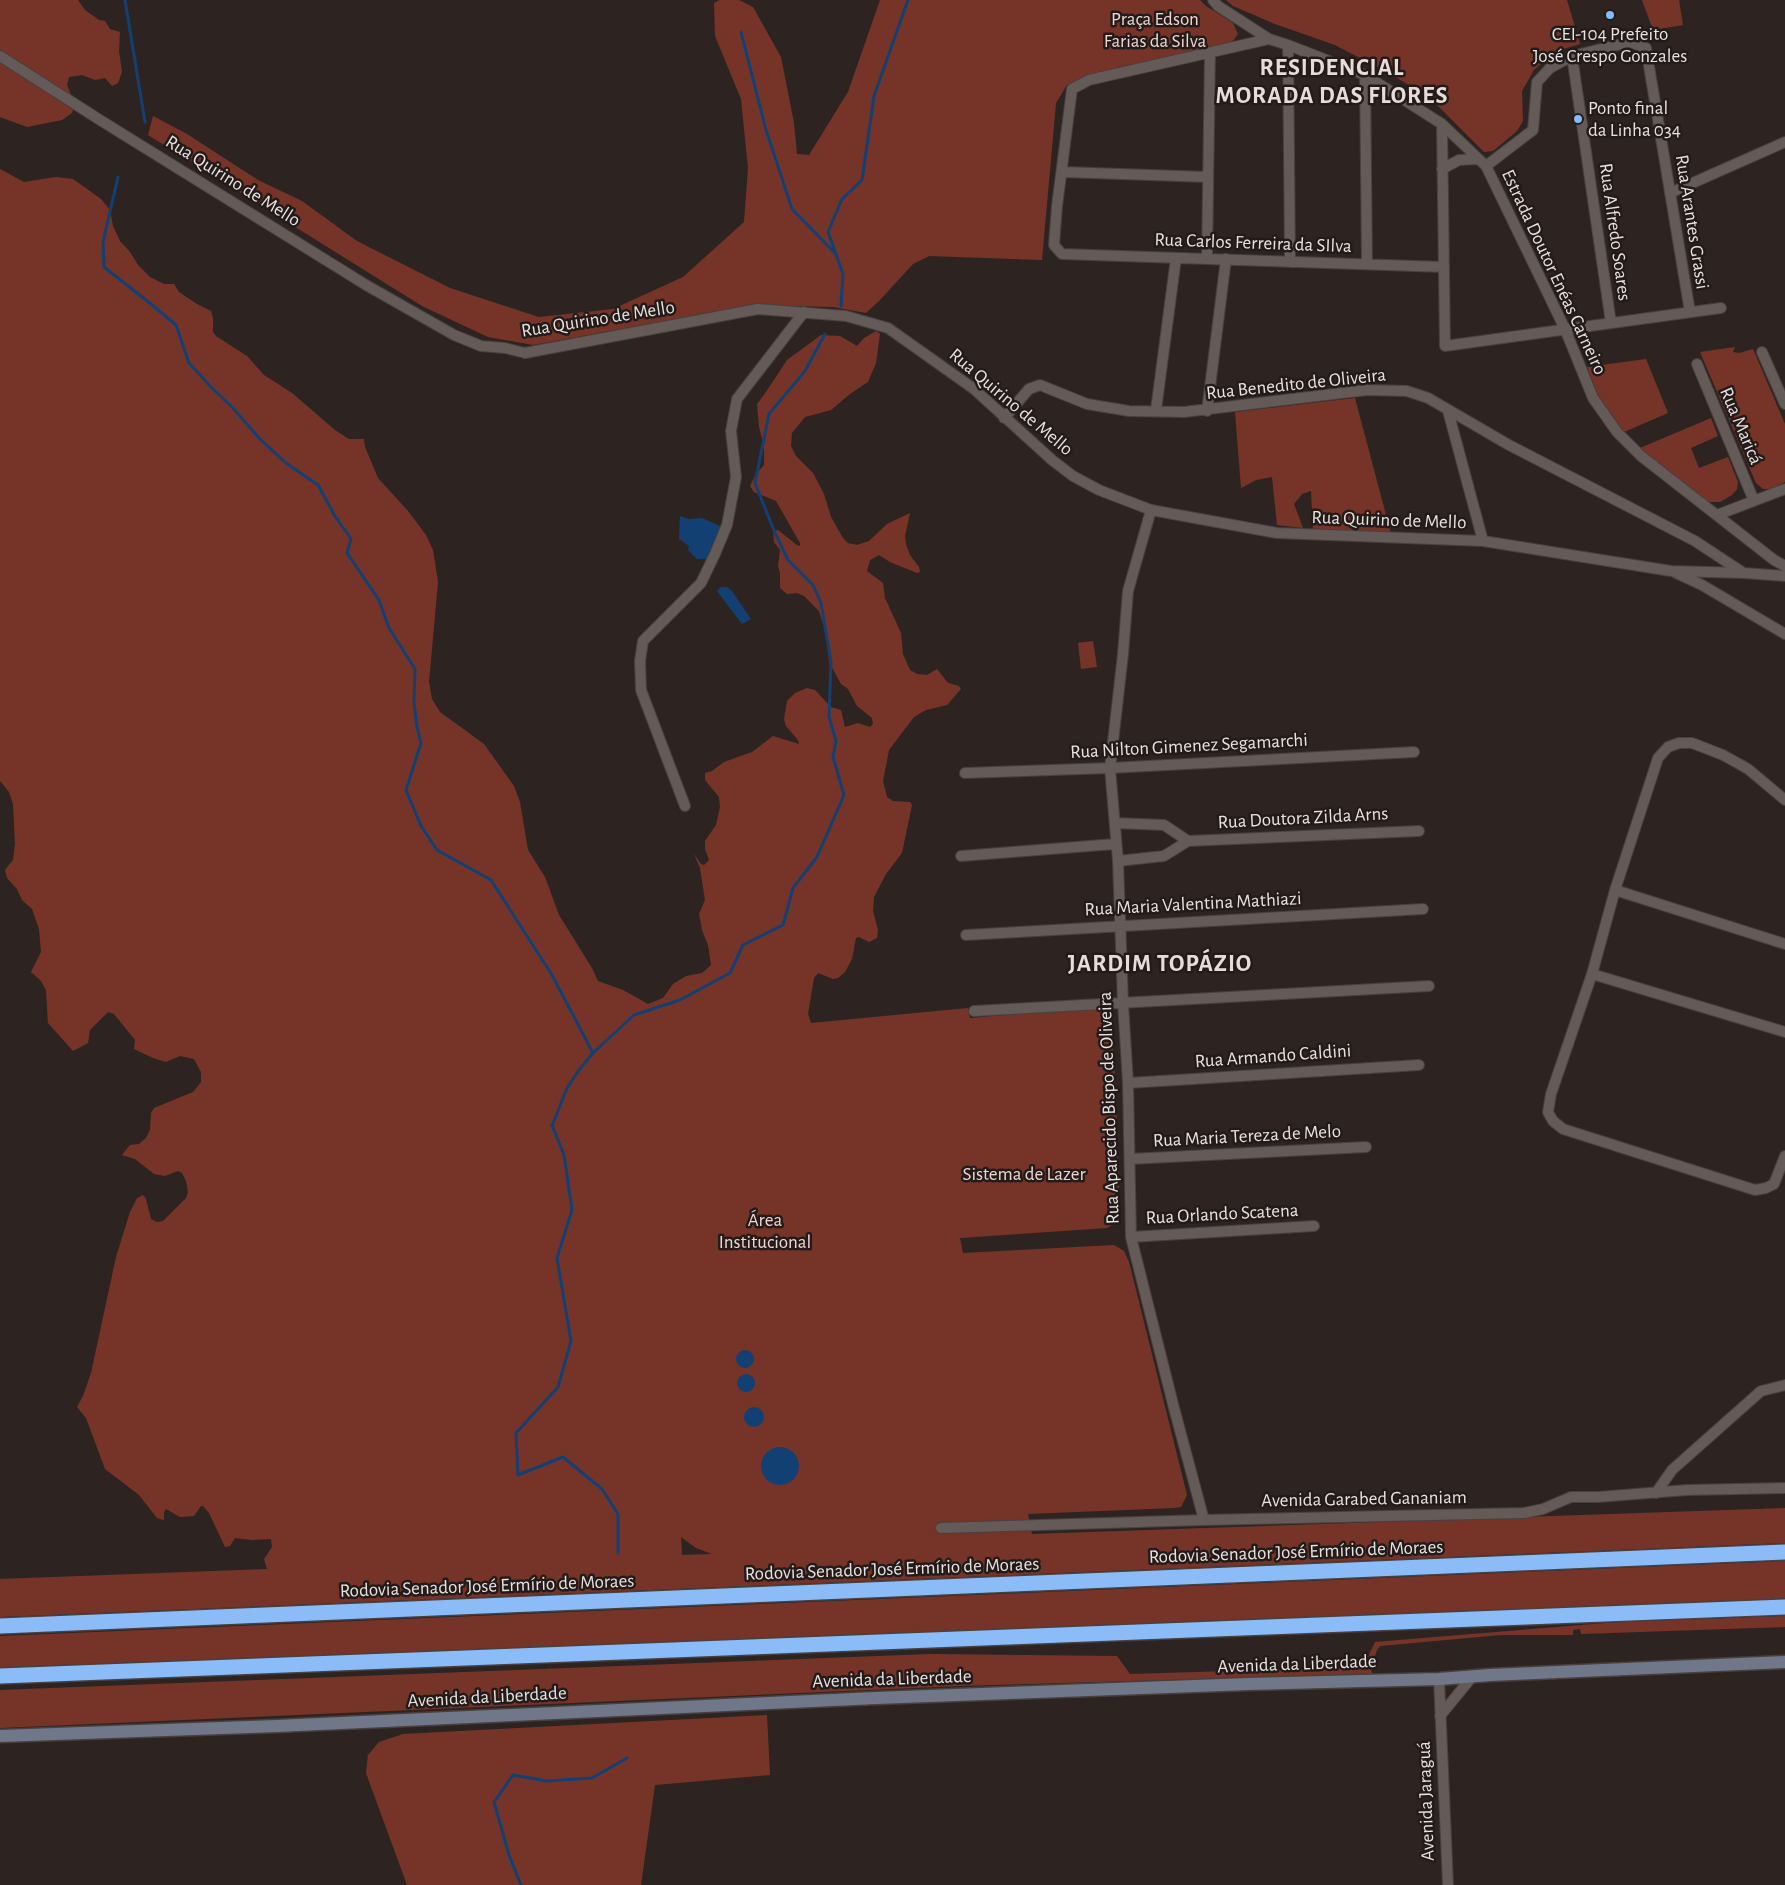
<!DOCTYPE html>
<html>
<head>
<meta charset="utf-8">
<style>
	body { margin:0 }
	canvas { display:block; background:#2d2422 }
</style>
</head>
<body>
<canvas width="1785" height="1885"></canvas>
<script>
const ctx = document.querySelector('canvas').getContext('2d');
ctx.lineJoin = 'round';
function fill(path, color) { ctx.fillStyle = color; ctx.fill(path, 'evenodd'); }
const toPath = rows => new Path2D(rows.map(r => 'M' + r).join(''));
function strokePath(path, color, width, dash) { ctx.strokeStyle = color; ctx.lineWidth = width; ctx.lineCap = dash ? 'butt' : 'round'; ctx.setLineDash(dash || []); ctx.stroke(path); }
function drawText(font, color, halo, rows, align = 'center') {
  ctx.font = font + ' "Alegreya Sans",sans-serif'; ctx.lineWidth = 5; ctx.setLineDash([]); ctx.textBaseline = 'middle'; ctx.strokeStyle = halo; ctx.fillStyle = color; for (const [text, x, y, turn = 0] of rows) {
    ctx.save(); ctx.translate(x, y); ctx.rotate((+turn || 0) * Math.PI / 180); ctx.textAlign = isNaN(turn) ? turn : align; if (halo) ctx.strokeText(text, 0, 0); ctx.fillText(text, 0, 0); ctx.restore();
  }
}
fill(toPath([
	[0,0,78,0,85,10,99,20,105,21,110,29,120,32,119,51,122,72,118,83,112,86,105,78,95,80,82,75,69,77,67,85,75,104,72,113,62,120,27,127,0,117],
	[720,0,739,0,753,7,781,57,794,123,797,154,809,155,848,92,880,0,1200,0,1206,6,1233,23,1238,34,1232,42,1090,75,1067,85,1056,103,1042,260,929,256,913,264,879,301,866,313,833,307,753,305,533,345,488,337,422,306,148,135,153,116,187,134,258,180,302,201,357,241,450,288,539,317,613,309,683,277,744,222,748,168,741,99,715,36,714,3],
	[1226,0,1567,0,1580,44,1563,49,1550,56,1534,70,1522,91,1523,121,1517,131,1493,151,1484,152,1431,99,1391,74,1335,45,1275,24,1233,6],
	[1642,0,1679,0,1683,25,1653,30],
	[0,169,24,182,56,177,73,179,101,199,110,210,113,226,120,241,130,252,138,265,150,277,164,284,174,284,179,292,197,304,211,311,213,318,213,332,216,336,247,356,264,375,292,393,335,430,349,439,364,439,365,447,378,478,408,511,426,535,433,550,438,582,429,682,432,699,440,712,484,744,514,786,520,802,528,850,545,877,559,915,592,968,598,981,623,990,648,1004,663,998,673,984,686,976,702,973,711,965,708,945,702,930,699,914,705,900,700,868,694,854,701,864,704,865,709,860,705,849,705,841,716,825,720,807,719,797,705,780,705,773,712,771,724,762,752,752,773,736,799,744,798,740,786,726,784,719,787,701,795,693,807,688,815,690,831,707,841,710,845,727,858,723,870,727,873,724,872,718,857,706,848,689,841,684,829,662,826,633,819,611,804,596,797,593,787,594,780,588,780,573,778,566,780,550,774,542,773,531,778,530,797,545,800,546,800,543,776,501,754,492,750,486,756,474,764,465,764,446,759,427,757,404,766,392,787,360,821,335,840,336,857,346,864,338,876,331,880,334,876,363,868,382,850,394,831,410,805,417,792,433,791,446,796,456,813,473,824,494,831,517,843,538,848,543,857,545,869,541,887,524,910,513,905,536,906,544,910,555,919,567,920,572,917,573,890,562,879,555,870,560,867,571,883,583,885,598,901,633,903,654,910,670,917,674,927,675,937,669,948,683,959,686,961,689,947,705,926,710,914,717,889,750,883,781,887,797,893,801,910,802,912,805,902,853,886,874,874,897,873,911,878,930,877,938,869,942,859,937,856,938,852,959,845,972,838,978,833,979,818,973,814,978,808,1014,811,1023,968,1008,970,1018,1086,1008,1096,1009,1106,1013,1111,1018,1116,1092,1120,1216,1115,1223,1107,1228,960,1238,963,1253,1114,1245,1124,1251,1129,1262,1187,1495,1181,1507,1174,1508,1028,1514,1032,1534,1785,1508,1785,1543,0,1617,0,1579,267,1569,264,1559,272,1547,271,1539,252,1540,235,1538,230,1546,225,1547,209,1513,203,1506,201,1506,194,1516,180,1517,166,1509,164,1512,164,1520,157,1518,139,1495,105,1469,86,1418,77,1407,83,1396,91,1373,116,1257,130,1212,137,1198,143,1195,146,1199,151,1219,157,1222,163,1221,186,1198,188,1192,186,1181,182,1173,178,1171,165,1176,154,1174,135,1159,122,1155,130,1145,139,1144,146,1138,150,1130,151,1113,154,1108,193,1092,201,1082,201,1072,194,1059,180,1056,166,1062,153,1058,134,1049,135,1040,114,1014,108,1012,90,1030,88,1043,73,1051,48,1023,46,990,41,981,31,972,41,952,39,929,32,909,22,900,17,889,7,878,5,870,13,860,15,844,13,804,9,792,0,781],
	[681,1537,696,1548,712,1554,682,1555],
	[1735,347,1733,352,1739,353,1753,349,1785,424,1785,482,1772,489,1763,489,1756,483,1700,352],
	[1646,359,1668,413,1624,432,1598,395,1587,367],
	[1355,398,1391,534,1313,530,1311,491,1302,494,1294,504,1303,528,1277,525,1272,477,1256,480,1241,488,1235,412],
	[1711,418,1718,436,1691,448,1699,468,1728,457,1738,482,1737,489,1732,495,1720,502,1707,502,1699,498,1640,448],
	[1093,641,1097,667,1081,669,1078,643],
	[1785,1561,1785,1601,0,1672,0,1636],
	[1785,1616,1785,1627,1581,1634,1580,1629,1573,1630,1573,1635,1501,1635,1380,1646,1377,1650,1371,1668,1372,1674,960,1686,0,1728,0,1690,930,1654,1117,1656,1130,1674,1363,1667,1375,1642,1617,1622],
	[767,1715,770,1775,655,1785,641,1885,407,1885,366,1773,368,1755,379,1742,403,1734]
]), '#763428');
fill(toPath([
	[680,516,689,519,702,518,720,526,708,559,697,559,688,550,689,546,679,539],
	[721,587,727,587,732,591,751,619,742,624,717,591],
	'736 1359a9 9 0 1 1 18 0a9 9 0 1 1-18 0Z',
	'737 1383a9 9 0 1 1 18 0a9 9 0 1 1-18 0Z',
	'744 1417a10 10 0 1 1 20 0a10 10 0 1 1-20 0Z',
	'761 1466a19 19 0 1 1 38 0a19 19 0 1 1-38 0Z'
]), '#124073');
strokePath(toPath([
	[125,0,145,122],
	[741,32,766,130,792,209,834,252],
	[118,177,103,242,104,267,151,304,176,325,189,363,213,389,232,407,260,439,286,463,318,485,335,516,351,539,347,553,379,600,389,628,415,669,414,703,417,727,421,743,406,790,421,826,437,850,491,880,552,975,593,1053],
	[841,306,843,274,828,232,842,199,862,180,874,96,908,0],
	[552,1125,564,1155,572,1210,557,1258,571,1341,558,1387,516,1433,518,1475,563,1457,602,1489,618,1514,618,1553],
	[552,1126,567,1088,579,1070,593,1053,634,1015,680,1000,730,973,743,945,783,925,793,888,817,857,844,795,833,757,836,741,829,717,831,662,821,603,813,585,788,560,775,533,755,483,769,414,805,371,825,334],
	[521,1885,509,1855,494,1802,513,1775,547,1781,592,1778,627,1758]
]), '#124073', 3);
const street = toPath([
	[1213,0,1218,6,1269,39,1288,45,1365,75,1442,124,1486,166,1565,329,1593,398,1617,432,1641,456,1774,560,1785,566],
	[1269,39,1089,80,1072,89,1057,206,1054,245,1062,254,1444,267],
	[1288,45,1290,262],
	[0,56,100,120,366,285,454,335,481,346,505,348,525,353,758,309,846,316,888,328,974,389,1052,460,1073,476,1099,490,1151,510,1277,533,1483,541,1671,571,1744,573,1785,576],
	[1572,56,1611,323],
	[1365,75,1367,264],
	[1442,124,1445,346,1721,308],
	[1486,166,1533,130,1537,82,1550,68,1572,56,1630,42,1646,48,1690,312],
	[1442,169,1459,160,1478,159],
	[1063,172,1208,177],
	[1670,193,1785,142],
	[1207,259,1210,53],
	[1762,352,1785,404],
	[1697,364,1754,501],
	[1156,410,1176,258],
	[1207,411,1226,259],
	[1448,411,1483,541],
	[1004,418,1029,389,1040,385,1087,404,1129,411,1184,412,1367,390,1407,391,1428,398,1509,445,1695,541,1742,572],
	[1151,510,1128,591,1123,654,1110,768,1118,861,1123,1003,1128,1083,1131,1237,1174,1408,1204,1520],
	[1717,515,1785,489],
	[1674,572,1702,585,1785,634],
	[965,773,1110,768,1414,752],
	[1785,800,1748,769,1723,755,1692,743,1679,743,1668,747,1658,758,1615,890,1592,974,1551,1094,1548,1112,1553,1121,1563,1129,1755,1190,1766,1188,1774,1184,1785,1156],
	[685,806,641,690,640,661,643,641,701,583,715,554,727,525,736,477,731,431,737,399,804,312],
	[1115,823,1164,825,1188,841],
	[961,856,1115,844],
	[1118,861,1164,856,1188,841,1419,831],
	[1615,890,1785,944],
	[966,935,1423,909],
	[1592,974,1785,1032],
	[974,1011,1429,986],
	[1128,1083,1419,1065],
	[1130,1159,1366,1147],
	[1131,1237,1314,1226],
	[1656,1493,1672,1470,1761,1391,1785,1385],
	[941,1528,1204,1520,1524,1513,1543,1509,1571,1497,1598,1497,1687,1490,1785,1488],
	[1439,1679,1448,1885],
	[1440,1716,1472,1677]
]);
const secondary = toPath([
	[0,1736,277,1726,876,1698,1248,1684,1439,1679,1490,1675,1785,1662]
]);
const highway = toPath([
	[0,1626,1785,1552],
	[0,1676,1785,1607]
]);
strokePath(street, '#47403f', 12);
strokePath(secondary, '#47403f', 15);
strokePath(highway, '#47403f', 18);
strokePath(street, '#645a58', 10);
strokePath(secondary, '#707788', 12);
strokePath(highway, '#8bbcf8', 15);
for (const [x, y, r, color] of [
	[1610,15,5,"#86bbfb"],
	[1578,119,5,"#86bbfb"]
]) { const dot = new Path2D(); dot.arc(x, y, r, 0, 2 * Math.PI); ctx.fillStyle = color; ctx.fill(dot); strokePath(dot, '#231b19', 2); }
drawText('19px', '#f0d6d0', '#231b19', [
	["Praça Edson",1155,19],
	["Farias da Silva",1155,41],
	["Sistema de Lazer",1024,1174],
	["Área",765,1220],
	["Institucional",765,1242]
]);
drawText('19px', '#e7e1df', '#231b19', [
	["CEI-104 Prefeito",1610,34],
	["José Crespo Gonzales",1610,56],
	["Ponto final",1588,108,"left"],
	["da Linha 034",1588,130,"left"]
]);
drawText('19px', '#e7e1df', '#231b19', [
	["Rua Quirino de Mello",233,181,32],
	["Rua Arantes Grassi",1692,222,81],
	["Rua Alfredo Soares",1615,232,82],
	["Rua Carlos Ferreira da SIlva",1253,243,2],
	["Estrada Doutor Enéas Carneiro",1554,272,65],
	["Rua Quirino de Mello",598,319,-9],
	["Rua Benedito de Oliveira",1296,384,-6],
	["Rua Quirino de Mello",1011,402,40],
	["Rua Maricá",1741,426,67],
	["Rua Quirino de Mello",1389,520,2],
	["Rua Nilton Gimenez Segamarchi",1189,746,-3],
	["Rua Doutora Zilda Arns",1303,818,-3],
	["Rua Maria Valentina Mathiazi",1193,904,-3],
	["Rua Armando Caldini",1273,1056,-4],
	["Rua Aparecido Bispo de Oliveira",1109,1108,-92],
	["Rua Maria Tereza de Melo",1247,1136,-3],
	["Rua Orlando Scatena",1222,1214,-3],
	["Avenida Garabed Gananiam",1364,1499,-1],
	["Rodovia Senador José Ermírio de Moraes",1296,1552,-2],
	["Rodovia Senador José Ermírio de Moraes",892,1569,-2],
	["Rodovia Senador José Ermírio de Moraes",487,1586,-2],
	["Avenida da Liberdade",1297,1664,-2],
	["Avenida da Liberdade",892,1679,-2],
	["Avenida da Liberdade",487,1697,-3],
	["Avenida Jaraguá",1426,1801,-92]
]);
ctx.letterSpacing = '1px';
drawText('bold 24px', '#e7dcd9', '#231b19', [
	["RESIDENCIAL",1332,68],
	["MORADA DAS FLORES",1332,96],
	["JARDIM TOPÁZIO",1160,964]
]);
ctx.letterSpacing = '0px';
</script>
</body>
</html>
